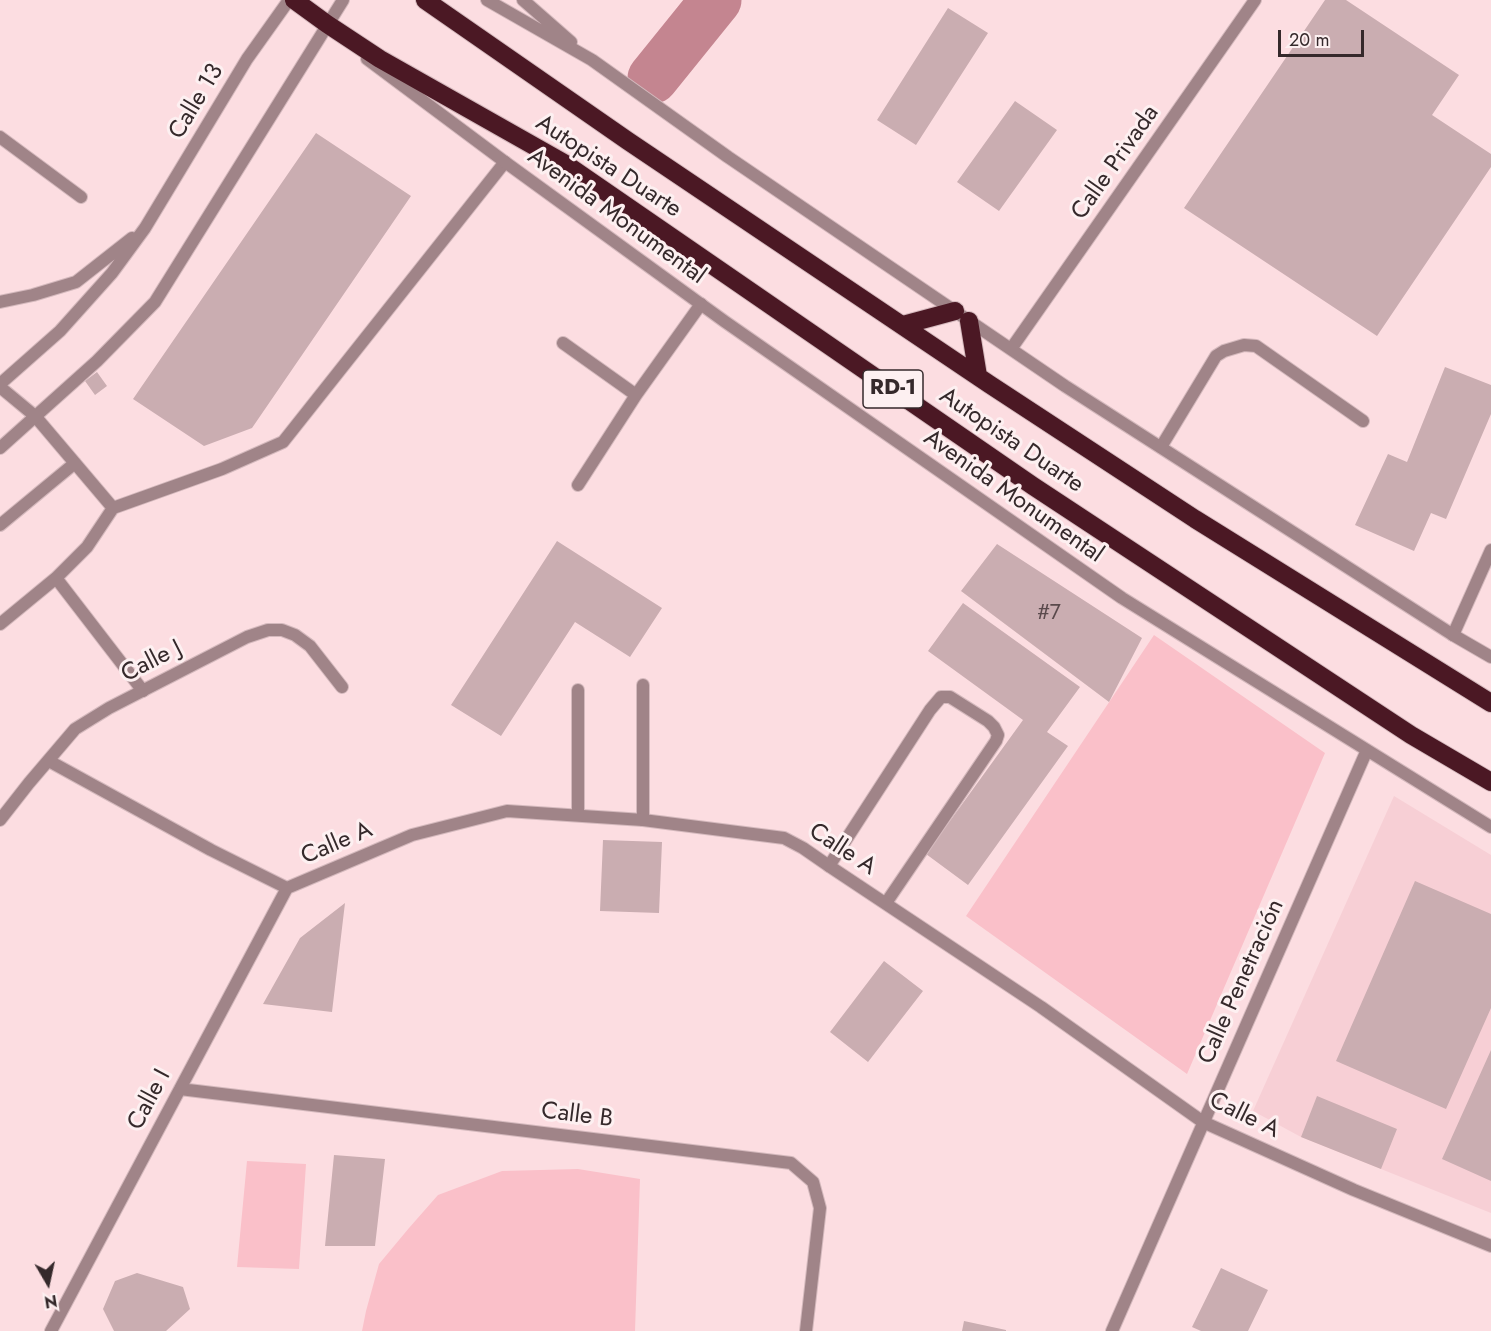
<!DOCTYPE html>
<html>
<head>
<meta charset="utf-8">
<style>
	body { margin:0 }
	#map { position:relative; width:1491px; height:1331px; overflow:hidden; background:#fcdde1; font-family:Jost,sans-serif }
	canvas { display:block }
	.north { position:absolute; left:18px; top:1253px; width:60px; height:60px; -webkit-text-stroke:4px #fdf0f1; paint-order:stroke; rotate:171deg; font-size:16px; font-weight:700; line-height:24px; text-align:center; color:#35292b }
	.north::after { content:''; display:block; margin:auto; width:21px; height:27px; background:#35292b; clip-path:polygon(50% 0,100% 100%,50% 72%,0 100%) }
	.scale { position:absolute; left:1278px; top:30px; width:86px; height:27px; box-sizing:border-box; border:3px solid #35292b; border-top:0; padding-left:8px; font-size:18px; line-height:21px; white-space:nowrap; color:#35292b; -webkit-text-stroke:4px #fdf0f1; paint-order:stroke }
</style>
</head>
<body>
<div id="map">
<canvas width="1491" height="1331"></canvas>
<div class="north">N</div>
<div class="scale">20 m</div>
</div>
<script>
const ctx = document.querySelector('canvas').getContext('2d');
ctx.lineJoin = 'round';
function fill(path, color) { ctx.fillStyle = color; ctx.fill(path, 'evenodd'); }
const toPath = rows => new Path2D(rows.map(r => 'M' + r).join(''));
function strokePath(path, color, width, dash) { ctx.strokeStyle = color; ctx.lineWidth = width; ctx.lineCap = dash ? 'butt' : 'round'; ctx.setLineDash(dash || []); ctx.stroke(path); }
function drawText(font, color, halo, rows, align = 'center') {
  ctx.font = font + ' Jost,sans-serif'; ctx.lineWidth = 6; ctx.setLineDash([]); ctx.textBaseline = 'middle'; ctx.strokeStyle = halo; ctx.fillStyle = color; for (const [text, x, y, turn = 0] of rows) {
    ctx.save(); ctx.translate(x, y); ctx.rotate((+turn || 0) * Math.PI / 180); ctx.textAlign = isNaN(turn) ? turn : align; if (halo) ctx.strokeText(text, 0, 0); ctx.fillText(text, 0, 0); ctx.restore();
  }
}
fill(toPath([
	[1394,796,1491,855,1491,1213,1301,1137,1253,1111]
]), '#f7cfd5');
fill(toPath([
	[1154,635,1325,753,1187,1074,966,916],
	[247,1161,306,1164,299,1269,237,1267],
	[578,1169,640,1179,635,1331,362,1331,366,1311,379,1264,409,1228,438,1195,502,1171]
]), '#fac0c9');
strokePath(toPath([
	[653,78,716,0]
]), '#c48590', 51);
fill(toPath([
	[1325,0,1346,0,1459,75,1432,115,1491,154,1491,167,1377,336,1184,208],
	[948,8,988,33,916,145,877,120],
	[1015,101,1057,130,999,211,957,182],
	[316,133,411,196,252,428,204,446,133,399],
	[1445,367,1491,385,1491,414,1446,519,1431,513,1414,551,1355,525,1388,454,1407,462],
	[97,372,107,386,95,395,85,381],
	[557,541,662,608,630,657,575,622,501,736,451,705],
	[997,544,1142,638,1109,702,961,591],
	[963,603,1080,687,1047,732,1068,746,968,885,926,854,1023,720,928,651],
	[603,840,662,842,659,913,600,911],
	[1415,881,1491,914,1491,1008,1446,1109,1336,1061],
	[345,903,332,1012,263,1004,300,938],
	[884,961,923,991,868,1062,830,1032],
	[1491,1050,1491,1181,1442,1159],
	[1317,1096,1397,1129,1381,1169,1301,1137],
	[334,1155,385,1159,375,1246,325,1246],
	[1221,1268,1268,1290,1248,1331,1201,1331,1192,1327],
	[137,1273,183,1287,190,1309,166,1331,114,1331,103,1309,115,1281],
	[964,1321,1006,1330,1006,1331,962,1331]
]), '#caadb1');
const service = toPath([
	[0,137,81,197],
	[563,343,636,395,578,485],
	[636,395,701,304],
	[35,416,113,508,222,469,283,442,505,162],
	[1161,447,1216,356,1224,351,1244,345,1256,346,1363,421],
	[0,525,75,463],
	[56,578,143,691],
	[0,624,56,578,87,547,113,508],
	[1453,635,1491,550],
	[643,685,643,820],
	[578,815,578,690],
	[829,866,930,710,941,697,950,697,988,721,994,727,998,735,996,741,886,903]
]);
const minor = toPath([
	[487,0,592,60,728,157,1065,386,1453,635,1491,657],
	[523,0,571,42],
	[367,59,505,162,724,321,1122,598,1491,827],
	[0,302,33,295,76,282,132,238],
	[1011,349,1255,0],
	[0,384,60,331,112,273,145,228,247,59,289,0],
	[0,387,35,416],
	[0,448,97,361,155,302,343,0],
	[49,761,211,850,287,888,412,835,507,811,643,820,784,838,803,848,829,866,1041,1007,1203,1122,1354,1190,1491,1246],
	[0,820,29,783,75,729,109,708,247,637,268,630,282,630,295,635,310,646,342,687],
	[180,1089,791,1163,813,1182,820,1208,806,1331],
	[51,1331,287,888],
	[1112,1331,1367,750]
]);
const motorway = toPath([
	[294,0,327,24,380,59,564,163,1033,486,1411,735,1491,782],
	[425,0,628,141,989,384,1195,519,1491,703],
	[969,321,978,376],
	[903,325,955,311]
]);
strokePath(service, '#d4b9bd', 14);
strokePath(minor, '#d4b9bd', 14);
strokePath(motorway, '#d4b9bd', 20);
strokePath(service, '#a08488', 12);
strokePath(minor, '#a08488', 12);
strokePath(motorway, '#4b1824', 18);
drawText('21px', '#5a4a4c', null, [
	["#7",1049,614]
]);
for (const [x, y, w] of [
	[893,389,60]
]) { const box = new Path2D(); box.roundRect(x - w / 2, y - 19, w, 38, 4.5); ctx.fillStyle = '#fdf0f1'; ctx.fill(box); strokePath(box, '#35292b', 1.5); }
drawText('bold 22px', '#35292b', null, [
	["RD-1",893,389]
]);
drawText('24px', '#35292b', '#fdf0f1', [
	["Calle 13",197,102,-59],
	["Calle Privada",1116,163,-55],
	["Autopista Duarte",608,167,33],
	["Avenida Monumental",616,217,36],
	["Autopista Duarte",1011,441,34],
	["Avenida Monumental",1013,497,35],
	["Calle J",152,662,-27],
	["Calle A",337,844,-23],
	["Calle A",842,850,33],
	["Calle Penetración",1242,982,-66],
	["Calle I",150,1100,-62],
	["Calle B",577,1116,7],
	["Calle A",1244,1116,26]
]);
</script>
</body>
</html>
